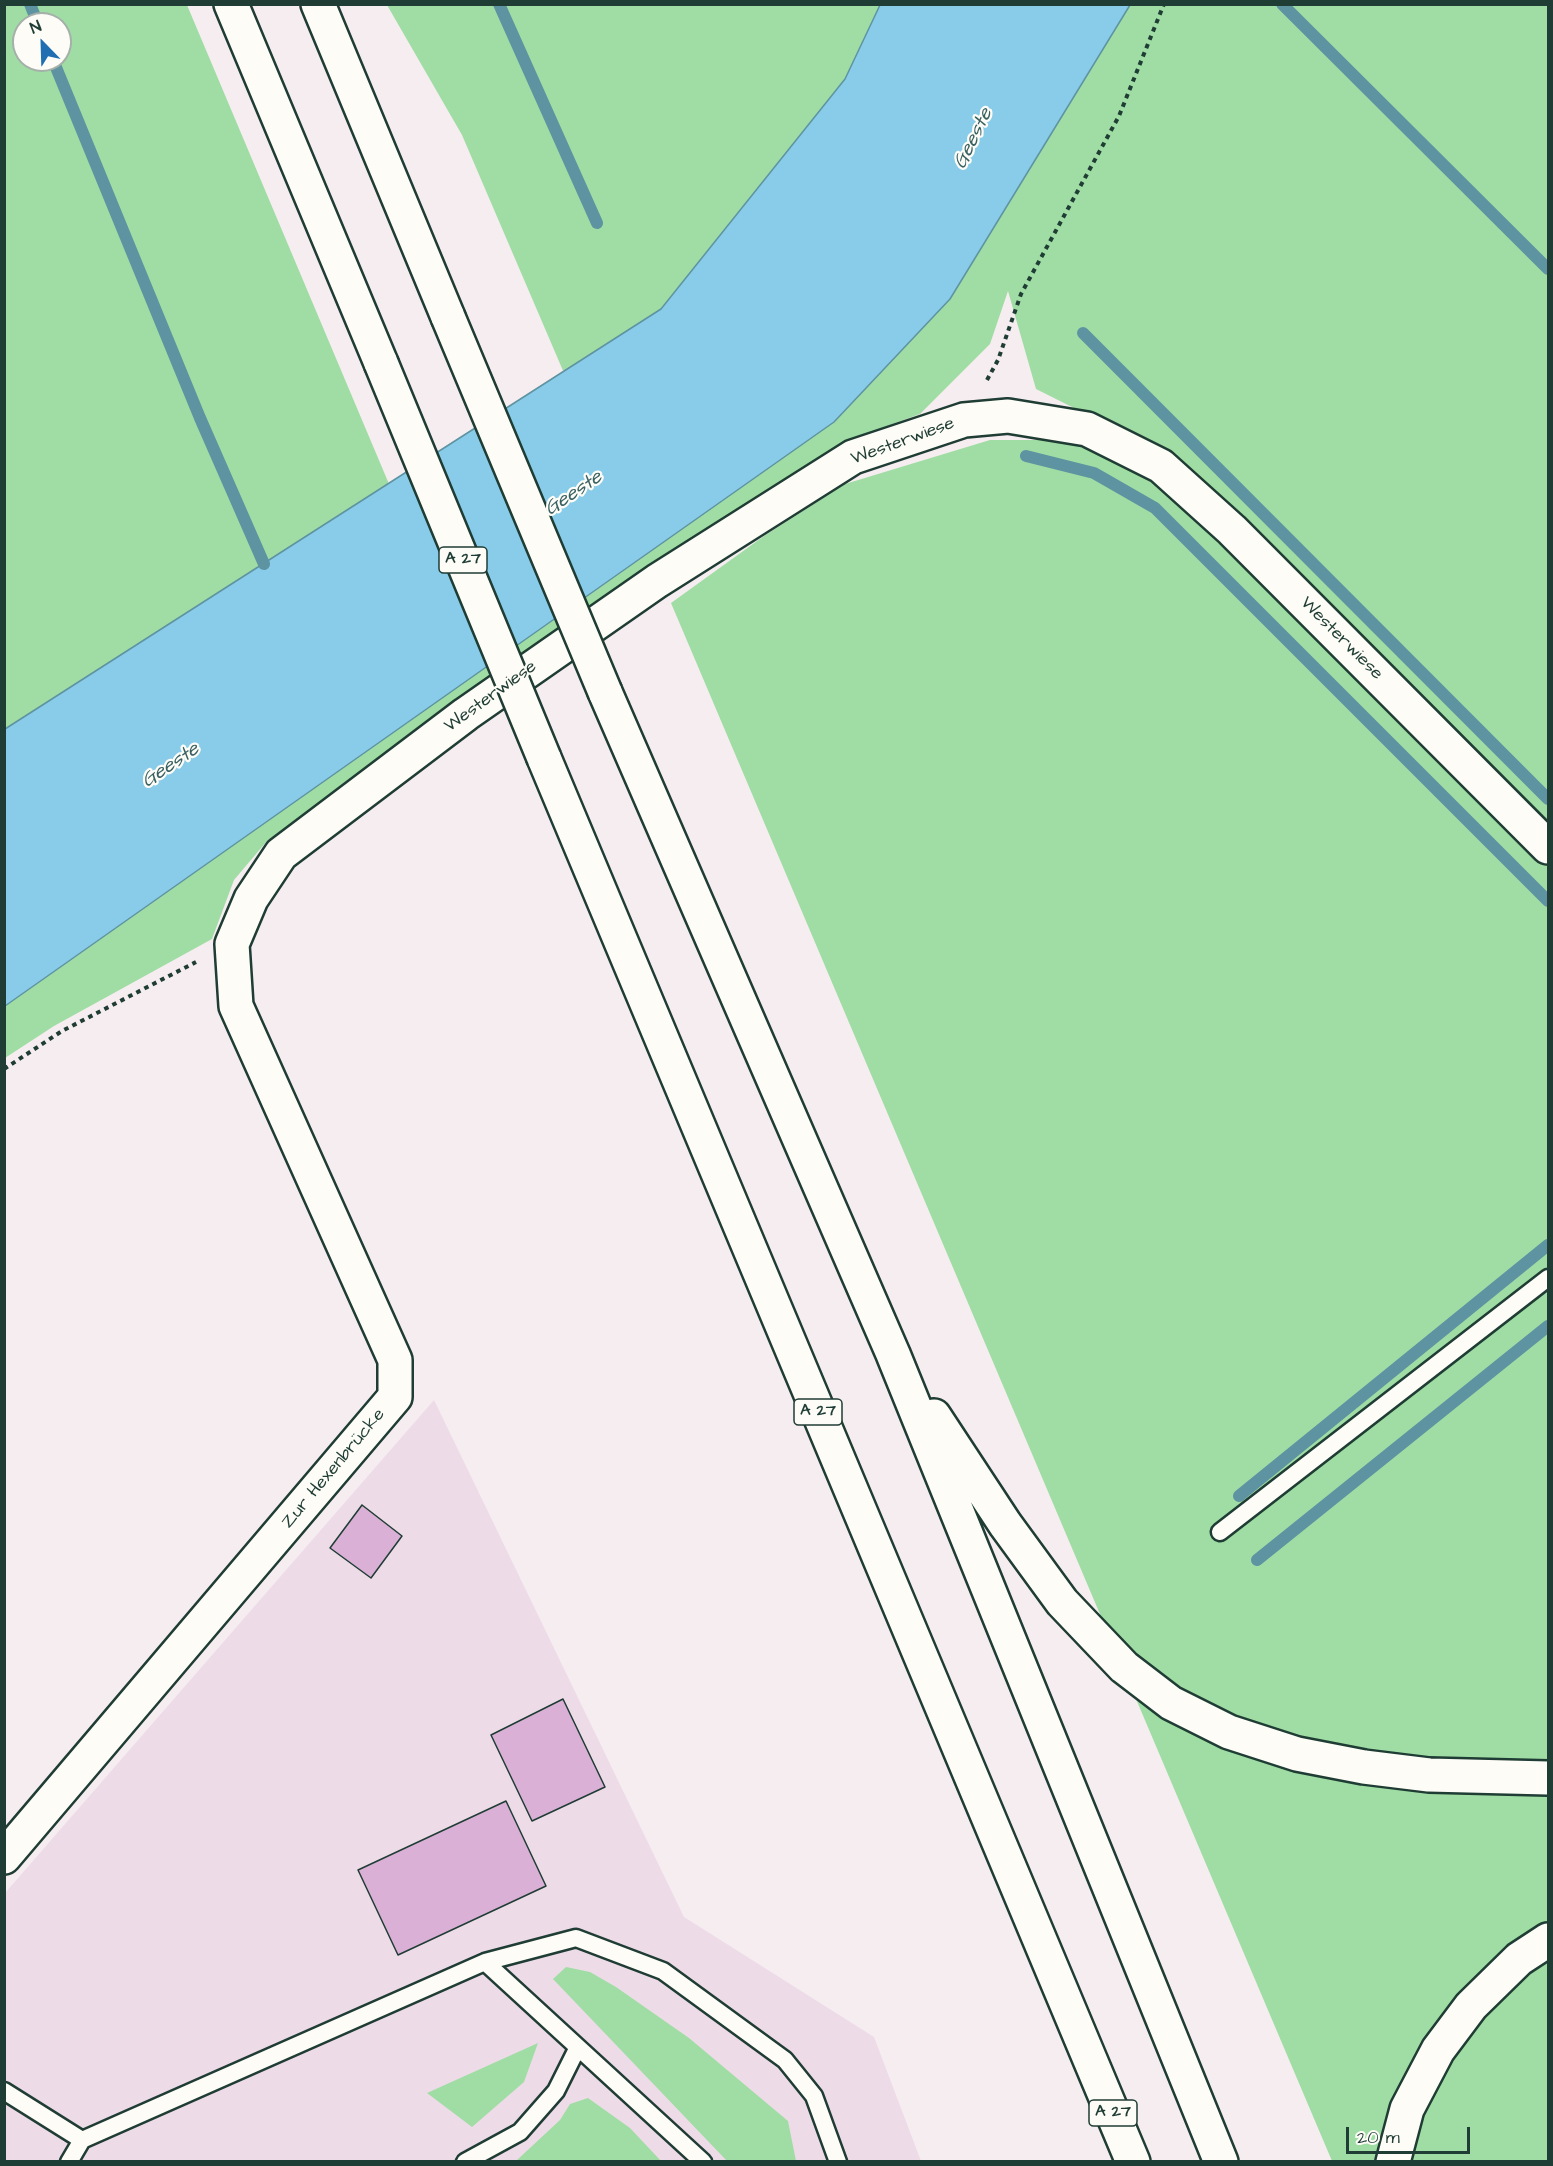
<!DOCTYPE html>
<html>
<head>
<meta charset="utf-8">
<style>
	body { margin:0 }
	#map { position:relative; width:1553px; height:2166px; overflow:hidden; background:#f6edf0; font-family:"Architects Daughter",sans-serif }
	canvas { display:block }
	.frame { position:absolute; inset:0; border:6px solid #1f3d34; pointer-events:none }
	.north { position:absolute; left:12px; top:12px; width:60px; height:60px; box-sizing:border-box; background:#fdfcf7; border:2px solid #a4b0a9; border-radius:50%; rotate:337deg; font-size:16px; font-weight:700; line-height:24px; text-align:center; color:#1f3d34 }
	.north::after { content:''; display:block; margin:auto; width:21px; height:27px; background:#1f6fb2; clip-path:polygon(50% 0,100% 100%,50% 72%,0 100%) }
	.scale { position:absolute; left:1346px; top:2127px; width:124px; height:27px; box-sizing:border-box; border:3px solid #1f3d34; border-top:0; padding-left:8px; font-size:18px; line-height:21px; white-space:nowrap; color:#1f3d34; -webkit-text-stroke:4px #fdfcf7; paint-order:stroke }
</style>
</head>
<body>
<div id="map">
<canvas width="1553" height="2166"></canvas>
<div class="frame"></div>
<div class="north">N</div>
<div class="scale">20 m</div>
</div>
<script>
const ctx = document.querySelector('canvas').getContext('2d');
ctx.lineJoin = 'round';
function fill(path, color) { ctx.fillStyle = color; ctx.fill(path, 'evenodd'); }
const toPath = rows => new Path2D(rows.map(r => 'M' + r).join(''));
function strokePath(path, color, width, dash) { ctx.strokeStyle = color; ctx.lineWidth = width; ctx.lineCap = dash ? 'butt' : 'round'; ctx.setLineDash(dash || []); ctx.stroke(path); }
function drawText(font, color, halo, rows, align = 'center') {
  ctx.font = font + ' "Architects Daughter",sans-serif'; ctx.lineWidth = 4.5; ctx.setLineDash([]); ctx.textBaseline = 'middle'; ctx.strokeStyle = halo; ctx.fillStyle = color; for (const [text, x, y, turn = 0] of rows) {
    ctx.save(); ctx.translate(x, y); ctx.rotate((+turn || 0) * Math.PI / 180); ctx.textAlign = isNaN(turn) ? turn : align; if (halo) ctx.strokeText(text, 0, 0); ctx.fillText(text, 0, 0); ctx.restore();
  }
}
fill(toPath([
	[434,1400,684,1917,874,2037,921,2161,5,2162,5,1893]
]), '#eedbe8');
fill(toPath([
	[5,5,187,5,389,484,5,729],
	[24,24,60,24,60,60,24,60],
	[387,5,880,5,846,79,661,309,564,373,462,135],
	[1130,5,1548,5,1548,2161,1332,2161,671,603,764,536,845,484,990,440,1051,440,1078,410,1036,389,1008,291,990,344,920,414,844,442,267,841,234,880,212,939,54,1026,5,1058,5,1006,206,864,950,299],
	[566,1967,590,1972,616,1987,689,2038,788,2121,796,2161,727,2161,553,1979],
	[538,2043,524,2082,472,2127,427,2093],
	[588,2098,630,2128,661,2161,516,2161,560,2120,570,2104]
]), '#a0dda4');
const water = toPath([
	[880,5,1130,5,950,299,834,422,5,1006,5,729,661,309,845,79,880,5]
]);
fill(water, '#88ccea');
strokePath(water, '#5e93a1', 1.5);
strokePath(toPath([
	[30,4,38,24],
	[499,4,597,223],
	[1282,4,1548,269],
	[53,60,200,418,264,564],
	[1083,333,1548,799],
	[1026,456,1094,473,1155,508,1548,901],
	[1239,1496,1548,1245],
	[1257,1560,1548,1326]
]), '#5e93a1', 12);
const building = toPath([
	[362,1505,402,1536,371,1578,330,1548,362,1505],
	[563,1699,605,1787,532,1821,491,1735,563,1699],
	[506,1801,546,1886,398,1955,358,1870,506,1801]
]);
fill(building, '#dab0d6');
strokePath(building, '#1f3d34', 1.5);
const lane = toPath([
	[1220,1532,1548,1278],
	[485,1962,703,2162],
	[4,2091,82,2140,485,1962,576,1938,663,1971,785,2060,814,2096,838,2162],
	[69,2162,82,2140],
	[465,2162,520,2132,556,2091,577,2049]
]);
const street = toPath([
	[4,1857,395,1397,395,1360,236,1006,232,944,251,899,281,854,466,714,657,581,853,457,964,420,1008,416,1087,429,1161,466,1232,530,1548,847]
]);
const highway = toPath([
	[231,4,381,363],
	[318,4,448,317],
	[605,692,893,1354,1221,2162],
	[544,758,1133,2162],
	[934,1416,1005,1524,1062,1602,1124,1667,1171,1703,1229,1732,1297,1754,1364,1767,1429,1775,1548,1778],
	[1393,2162,1407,2109,1438,2050,1471,2006,1519,1959,1548,1940]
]);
strokePath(lane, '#1f3d34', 21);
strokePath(street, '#1f3d34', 38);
strokePath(highway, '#1f3d34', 38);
strokePath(toPath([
	[987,380,998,360,1021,294,1119,116,1164,4],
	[4,1069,62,1031,196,962]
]), '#1f3d34', 4, [4.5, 4.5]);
strokePath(lane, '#fdfcf7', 16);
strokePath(street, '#fdfcf7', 33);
strokePath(highway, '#fdfcf7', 33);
const highwayBridge = toPath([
	[448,317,605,692],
	[381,363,544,758]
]);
strokePath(highwayBridge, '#1f3d34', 38, []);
strokePath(highwayBridge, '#fdfcf7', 33);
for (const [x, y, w] of [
	[463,560,48],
	[818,1412,48],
	[1113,2113,48]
]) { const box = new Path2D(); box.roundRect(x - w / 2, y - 13, w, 26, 4.5); ctx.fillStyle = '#fdfcf7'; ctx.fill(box); strokePath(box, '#1f3d34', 1.5); }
drawText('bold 16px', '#1f3d34', null, [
	["A 27",463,560],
	["A 27",818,1412],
	["A 27",1113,2113]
]);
drawText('18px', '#1f3d34', '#fdfcf7', [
	["Westerwiese",903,442,-20],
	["Westerwiese",1341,639,45],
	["Westerwiese",491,697,-36],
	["Zur Hexenbrücke",334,1469,-50]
]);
drawText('italic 20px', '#396162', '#fdfcf7', [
	["Geeste",974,139,-64],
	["Geeste",574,494,-34],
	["Geeste",171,766,-34]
]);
</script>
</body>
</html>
